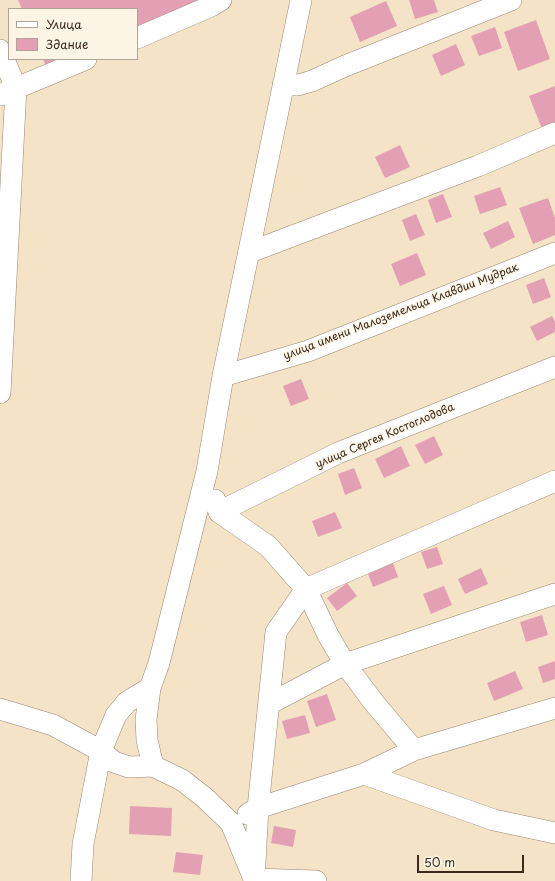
<!DOCTYPE html>
<html>
<head>
<meta charset="utf-8">
<style>
	body { margin:0 }
	#map { position:relative; width:555px; height:881px; overflow:hidden; background:#f4e3c6; font-family:"Playpen Sans",sans-serif }
	canvas { display:block }
	.legend { position:absolute; left:8px; top:8px; width:130px; height:52px; box-sizing:border-box; background:#fcf5e5; border:1px solid #afa495; margin:0; padding:5px 7px; list-style:none; font-size:12px; color:#3b2a1e }
	.legend li { display:flex; align-items:center; gap:8px; height:20px }
	.legend b { width:20px; border:1px solid #afa495 }
	.scale { position:absolute; left:417px; top:855px; width:107px; height:18px; box-sizing:border-box; border:2px solid #3b2a1e; border-top:0; padding-left:5px; font-size:12px; line-height:14px; white-space:nowrap; color:#3b2a1e; -webkit-text-stroke:3px #fcf5e5; paint-order:stroke }
</style>
</head>
<body>
<div id="map">
<canvas width="555" height="881"></canvas>
<ul class="legend">
<li><b style="height:5px;background:#fff"></b>Улица</li>
<li><b style="height:11px;background:#e3a0b5"></b>Здание</li>
</ul>
<div class="scale">50 m</div>
</div>
<script>
const ctx = document.querySelector('canvas').getContext('2d');
ctx.lineJoin = 'round';
function fill(path, color) { ctx.fillStyle = color; ctx.fill(path, 'evenodd'); }
const toPath = rows => new Path2D(rows.map(r => 'M' + r).join(''));
function strokePath(path, color, width, dash) { ctx.strokeStyle = color; ctx.lineWidth = width; ctx.lineCap = dash ? 'butt' : 'round'; ctx.setLineDash(dash || []); ctx.stroke(path); }
function drawText(font, color, halo, rows, align = 'center') {
  ctx.font = font + ' "Playpen Sans",sans-serif'; ctx.lineWidth = 3; ctx.setLineDash([]); ctx.textBaseline = 'middle'; ctx.strokeStyle = halo; ctx.fillStyle = color; for (const [text, x, y, turn = 0] of rows) {
    ctx.save(); ctx.translate(x, y); ctx.rotate((+turn || 0) * Math.PI / 180); ctx.textAlign = isNaN(turn) ? turn : align; if (halo) ctx.strokeText(text, 0, 0); ctx.fillText(text, 0, 0); ctx.restore();
  }
}
fill(toPath([
	[18,0,214,0,137,31,137,9,22,9],
	[409,0,434,0,438,12,415,19],
	[386,1,397,26,360,42,350,17],
	[536,20,550,59,518,71,504,32],
	[495,27,502,48,479,56,471,36],
	[456,44,465,65,441,76,432,55],
	[43,59,68,59,47,68],
	[555,86,555,130,544,134,529,96],
	[400,145,410,167,385,178,375,157],
	[500,187,507,205,480,214,474,196],
	[443,194,452,217,436,223,428,200],
	[548,198,555,218,555,235,533,244,519,208],
	[416,214,425,235,410,241,402,220],
	[508,221,515,237,491,249,483,233],
	[417,253,426,275,400,286,391,264],
	[544,278,551,297,533,304,526,285],
	[552,316,555,322,555,332,537,341,530,327],
	[301,379,309,399,291,406,283,386],
	[434,436,443,455,425,464,415,445],
	[401,446,410,466,384,478,375,459],
	[354,468,362,488,345,495,338,474],
	[335,512,342,528,318,537,312,521],
	[437,547,443,564,427,569,421,552],
	[393,563,398,577,373,587,368,574],
	[481,568,488,584,465,594,458,579],
	[347,583,357,596,337,611,327,598],
	[444,586,452,605,431,614,423,594],
	[542,615,548,635,526,642,520,622],
	[555,661,555,679,543,683,538,667],
	[515,671,523,689,494,701,487,683],
	[327,694,336,720,316,727,307,701],
	[305,715,310,733,287,739,282,721],
	[130,806,172,808,171,836,129,834],
	[274,826,296,830,293,847,271,843],
	[176,852,203,855,200,875,173,872]
]), '#e3a0b5');
const minor = toPath([
	[137,38,211,6,221,0],
	[0,50,16,88,0,393],
	[283,85,298,85,312,81,345,66,511,0],
	[0,95,86,59],
	[250,252,478,166,555,133],
	[223,376,308,351,555,253],
	[215,500,219,512,268,546,306,589,328,635,345,664,375,704,414,750],
	[219,512,338,453,555,367],
	[150,688,146,720,147,740,153,766],
	[269,704,345,664,555,594],
	[0,709,53,725,101,751,114,762,129,767,153,766,182,780,205,798,231,823,254,879,316,881],
	[364,774,494,820,555,833],
	[248,814,258,808,364,774,414,750,555,708],
	[81,881,83,844,101,751,116,715,127,702,150,688,159,663,207,471,223,376,301,0],
	[254,881,258,808,276,632,306,589,555,481]
]);
strokePath(minor, '#988672', 22);
strokePath(minor, '#fff', 21);
drawText('11px', '#3b2a1e', '#fcf5e5', [
	["улица имени Малоземельца Клавдии Мудрак",401,312,-21],
	["улица Сергея Костоглодова",385,436,-23]
]);
</script>
</body>
</html>
